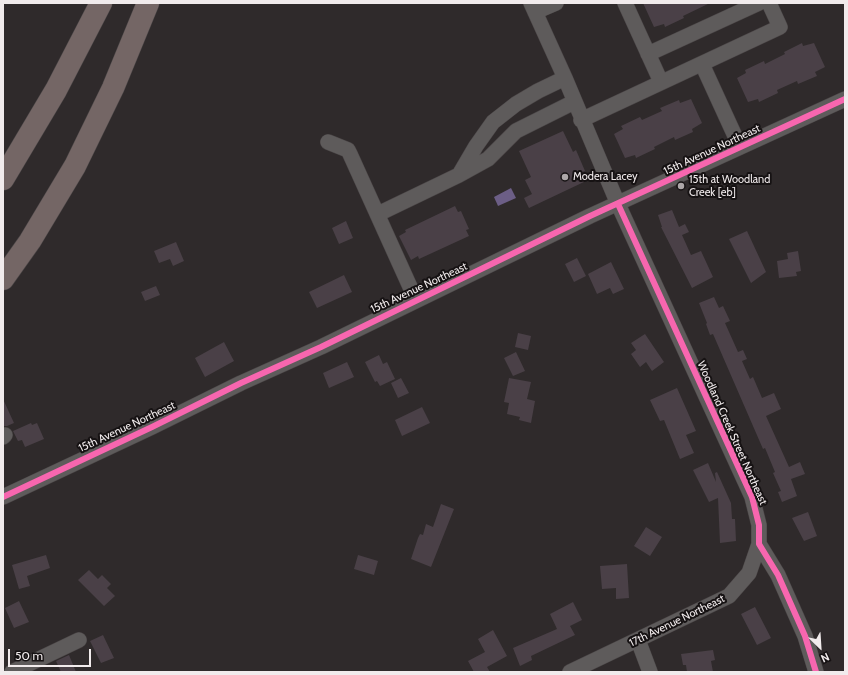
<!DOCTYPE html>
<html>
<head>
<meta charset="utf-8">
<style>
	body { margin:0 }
	#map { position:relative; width:848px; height:675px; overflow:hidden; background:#2f2a2b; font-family:Cabin,sans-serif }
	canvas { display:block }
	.frame { position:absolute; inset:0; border:4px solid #f1ebec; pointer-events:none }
	.north { position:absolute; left:800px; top:627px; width:40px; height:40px; -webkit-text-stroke:3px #161213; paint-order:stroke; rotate:155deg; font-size:11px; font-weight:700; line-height:16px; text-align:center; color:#f1ebec }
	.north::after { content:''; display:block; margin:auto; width:14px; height:18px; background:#f1ebec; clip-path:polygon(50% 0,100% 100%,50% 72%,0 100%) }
	.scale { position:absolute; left:8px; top:649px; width:83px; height:18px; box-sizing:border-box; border:2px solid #f1ebec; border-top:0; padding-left:5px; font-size:12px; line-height:14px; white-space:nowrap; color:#f1ebec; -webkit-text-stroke:3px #161213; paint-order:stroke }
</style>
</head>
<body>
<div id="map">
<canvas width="848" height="675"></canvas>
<div class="frame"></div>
<div class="north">N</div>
<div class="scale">50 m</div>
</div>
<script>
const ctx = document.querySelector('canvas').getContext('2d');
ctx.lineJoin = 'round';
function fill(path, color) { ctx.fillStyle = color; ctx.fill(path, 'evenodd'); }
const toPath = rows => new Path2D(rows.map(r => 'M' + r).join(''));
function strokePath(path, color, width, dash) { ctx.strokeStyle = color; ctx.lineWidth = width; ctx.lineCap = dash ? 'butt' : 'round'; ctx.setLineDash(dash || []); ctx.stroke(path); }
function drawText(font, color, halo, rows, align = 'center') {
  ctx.font = font + ' Cabin,sans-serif'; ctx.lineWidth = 4; ctx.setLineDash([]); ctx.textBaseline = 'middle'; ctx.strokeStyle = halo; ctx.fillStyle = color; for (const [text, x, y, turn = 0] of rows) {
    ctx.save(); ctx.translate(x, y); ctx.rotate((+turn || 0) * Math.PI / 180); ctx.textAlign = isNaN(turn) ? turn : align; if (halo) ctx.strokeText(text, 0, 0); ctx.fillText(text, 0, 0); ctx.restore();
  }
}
fill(toPath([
	[511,188,516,198,498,206,494,197]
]), '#6c5e86');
fill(toPath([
	[643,3,710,3,683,16,684,18,665,27,664,24,654,27],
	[802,43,803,46,814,43,825,67,815,72,817,76,798,84,797,81,777,90,778,93,759,102,758,99,748,102,737,78,746,73,745,70,764,61,765,64,785,54,784,52],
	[691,99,702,123,692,129,693,132,675,140,674,137,654,147,655,149,636,158,635,155,625,158,614,134,623,129,621,126,640,117,642,120,662,111,660,108,679,100,680,103],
	[563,131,573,152,576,150,585,171,582,172,586,181,529,208,524,198,532,194,525,180,531,177,519,151],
	[455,206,458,212,461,211,469,229,466,230,469,236,419,259,418,256,411,260,399,236,406,232,405,230],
	[672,210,679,227,685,224,689,232,682,235,691,255,701,251,713,277,692,288,661,227,662,227,658,215],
	[346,221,353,238,339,244,332,228],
	[747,231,766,272,751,283,729,239],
	[176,242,184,261,173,266,170,259,159,263,154,251],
	[798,251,801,271,796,272,797,276,779,278,777,261,788,259,787,253],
	[577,258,586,276,574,282,565,264],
	[611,262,624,289,613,294,610,288,597,294,588,274],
	[344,275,352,292,317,308,309,292],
	[156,286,160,295,145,301,141,292],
	[714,297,719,308,723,306,730,321,725,323,738,352,743,350,747,359,742,361,750,379,753,377,762,398,774,393,781,409,766,416,789,467,800,462,805,474,791,479,797,496,782,502,778,492,781,491,773,473,775,472,765,448,763,449,713,334,710,335,706,324,707,323,699,303],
	[518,333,531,336,528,350,515,347],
	[645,334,664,362,652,371,646,362,640,367,631,354,636,350,631,343],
	[224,342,234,361,205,377,195,358],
	[516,352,525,371,513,376,504,358],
	[379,355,383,364,387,362,395,379,380,386,377,381,375,382,365,362],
	[347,362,354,377,329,388,323,373],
	[401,378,409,393,398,398,391,383],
	[509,378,531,382,527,399,535,401,531,423,519,420,520,417,507,414,509,403,504,402],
	[677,388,696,431,686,435,694,453,680,459,664,420,660,421,650,400],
	[3,399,14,423,7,426,3,426],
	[422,407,430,423,402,436,395,420],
	[31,423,32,425,37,423,44,439,25,447,22,440,18,441,13,431],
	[708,463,716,482,715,473,717,472,731,503,732,519,735,519,736,541,720,543,718,498,709,502,693,470],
	[441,504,454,509,431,567,411,559,418,538,420,534,423,535,426,524,433,527],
	[808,512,817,536,804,541,792,518],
	[646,527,662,537,650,556,634,546],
	[46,555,50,568,27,576,30,586,19,589,12,565],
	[358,555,378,561,374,575,354,569],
	[627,564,629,598,616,599,616,588,602,589,600,566],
	[89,570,98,579,102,575,111,584,107,588,115,596,104,606,78,580],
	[19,601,29,622,14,628,5,608],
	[573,602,582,620,570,626,575,635,531,656,532,660,520,666,513,648,557,629,550,614],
	[755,607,771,638,757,645,741,614],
	[493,630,507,656,487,667,490,672,474,672,468,661,485,652,478,639],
	[103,635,114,658,101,663,90,641],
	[713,650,715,660,711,661,713,672,687,672,686,665,683,665,681,654],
	[69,655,76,672,61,672,56,661]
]), '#4a4047');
const minor = toPath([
	[531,3,565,78,618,204,752,497,759,525,759,544,778,575,805,636,816,672],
	[625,3,661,82],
	[535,12,556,3],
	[648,54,759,3],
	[702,64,740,147],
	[581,120,780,27,769,3],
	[328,142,348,150,350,154,416,300],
	[459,175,476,146,493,122,516,104,538,91,565,78],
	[378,214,459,175,488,159,516,131,574,102],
	[3,437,5,435],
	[3,497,152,427,241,383,321,347,590,216,845,99],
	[638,640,650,672],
	[12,672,79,640],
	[570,672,729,596,749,573,759,544]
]);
const highway = toPath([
	[3,179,56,90,101,3],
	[3,279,30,241,75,166,113,88,148,3]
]);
strokePath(minor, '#4b4647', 16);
strokePath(highway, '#4b4647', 23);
strokePath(minor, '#5e5b5b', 15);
strokePath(highway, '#746665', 22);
strokePath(toPath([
	[618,204,752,497,759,525,759,544,778,575,805,636,816,672],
	[3,497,152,427,241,383,321,347,590,216,845,99]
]), '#f766af', 6);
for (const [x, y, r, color] of [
	[565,177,4,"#ada7a8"],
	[681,186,4,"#ada7a8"]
]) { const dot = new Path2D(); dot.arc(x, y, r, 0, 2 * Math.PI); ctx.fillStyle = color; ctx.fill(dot); strokePath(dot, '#161213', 1.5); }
drawText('11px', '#f1ebec', '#161213', [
	["15th Avenue Northeast",712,150,-25],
	["15th Avenue Northeast",419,288,-25],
	["15th Avenue Northeast",127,427,-25],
	["Woodland Creek Street Northeast",732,433,66],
	["17th Avenue Northeast",677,621,-26]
]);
drawText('11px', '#f1ebec', '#161213', [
	["Modera Lacey",573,177],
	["15th at Woodland",689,180],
	["Creek [eb]",689,193]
], 'left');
</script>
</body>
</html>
